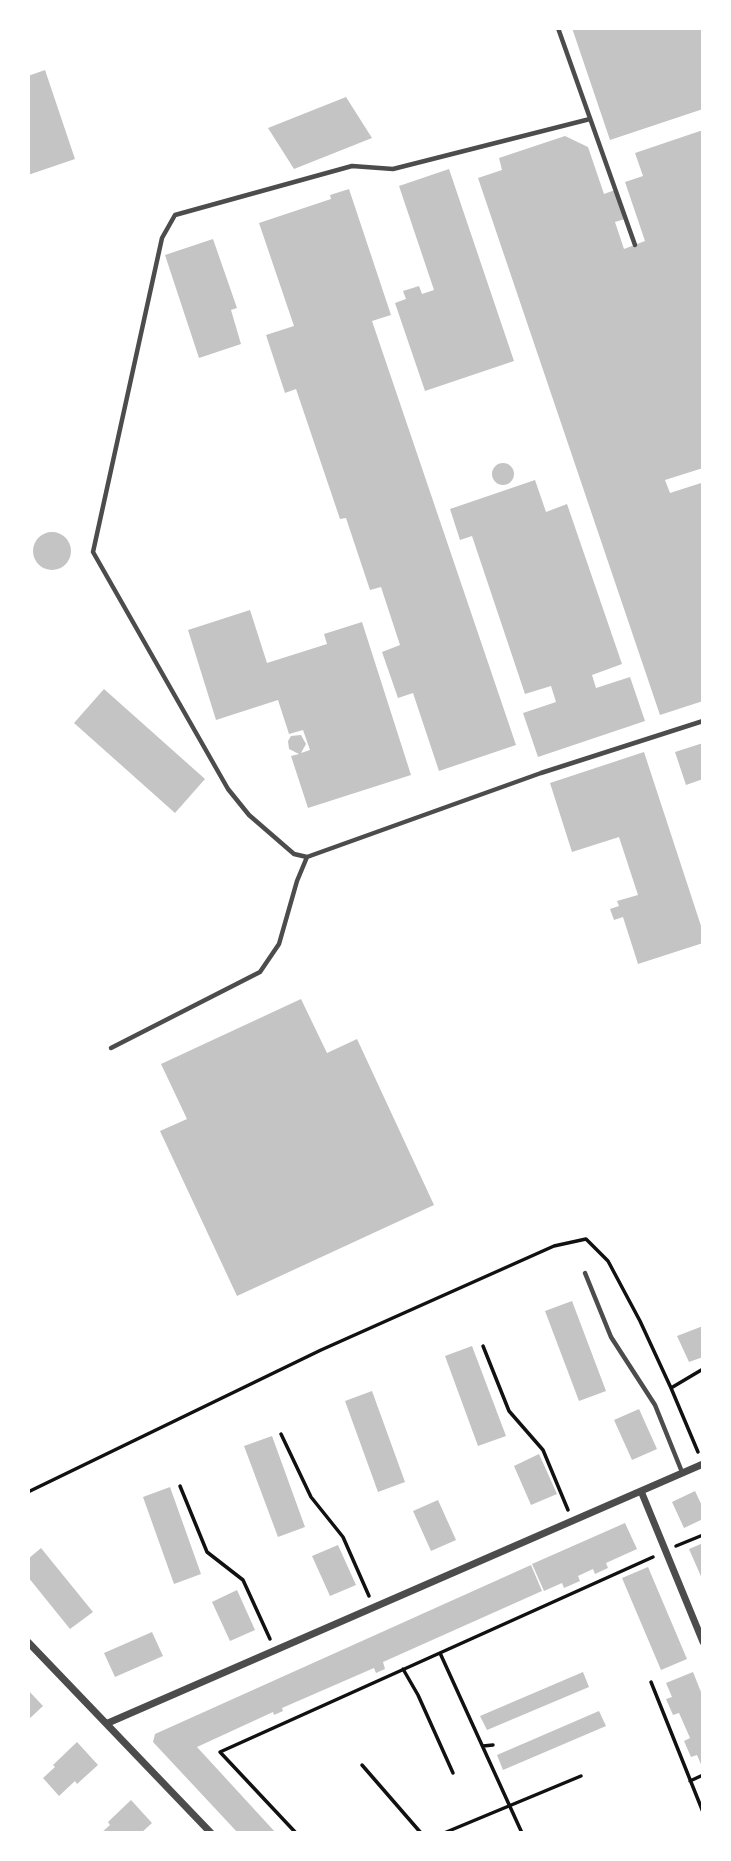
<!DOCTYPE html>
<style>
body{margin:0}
#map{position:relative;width:731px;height:1861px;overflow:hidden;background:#fff;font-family:"Varela Round",sans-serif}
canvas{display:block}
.frame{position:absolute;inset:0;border:30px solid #fff;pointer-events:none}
</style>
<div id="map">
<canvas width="731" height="1861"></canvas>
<div class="frame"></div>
</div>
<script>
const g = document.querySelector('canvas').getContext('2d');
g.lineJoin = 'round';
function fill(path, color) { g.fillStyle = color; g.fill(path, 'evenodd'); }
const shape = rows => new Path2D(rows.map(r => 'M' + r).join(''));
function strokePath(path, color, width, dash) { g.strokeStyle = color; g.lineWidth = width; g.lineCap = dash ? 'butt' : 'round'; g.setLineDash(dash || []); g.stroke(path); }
const building = shape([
 [572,28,703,28,703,109,610,140],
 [45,70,75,159,28,175,28,76],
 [346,97,372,138,294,169,268,128],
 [703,130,703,468,665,480,670,493,701,483,703,490,703,701,660,715,478,178,502,170,499,158,565,136,588,147,604,194,615,190,625,219,615,222,624,249,645,241,625,182,643,176,635,153],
 [449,169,514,361,425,391,395,303,406,299,403,291,419,286,422,294,434,290,399,186],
 [349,189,391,315,372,321,516,745,439,771,413,693,398,698,382,652,400,645,381,587,370,590,346,518,340,519,296,389,285,393,266,335,294,326,259,223,331,199,330,195],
 [213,239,237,308,231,310,241,344,199,358,165,255],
 '492 474a11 11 0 1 1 22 0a11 11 0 1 1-22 0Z',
 [535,480,546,512,567,504,622,664,592,675,596,688,630,677,645,721,538,757,523,713,556,702,551,686,525,694,472,536,460,540,450,509],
 '33 551a19 19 0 1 1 38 0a19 19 0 1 1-38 0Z',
 [250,610,267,663,327,644,324,634,362,622,411,775,308,808,291,756,299,754,289,749,288,741,291,736,301,735,306,744,301,753,310,750,303,730,289,734,278,700,216,720,188,630],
 [104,689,205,779,175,813,74,723],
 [703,743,703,779,686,785,675,752],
 [644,752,703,932,703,943,638,964,623,917,614,920,610,909,619,906,617,901,638,895,619,837,572,852,550,783],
 [301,999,327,1053,357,1039,434,1205,237,1296,160,1131,187,1119,161,1064],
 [572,1301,606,1391,579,1401,545,1311],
 [703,1326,703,1357,689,1362,677,1336],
 [472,1346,506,1436,478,1446,445,1356],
 [372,1391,405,1482,378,1492,345,1401],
 [639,1409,657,1449,632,1460,614,1420],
 [272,1436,305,1527,278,1537,244,1446],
 [539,1454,557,1494,531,1505,514,1466],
 [170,1487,201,1574,174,1584,143,1497],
 [695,1491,703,1508,703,1519,684,1528,672,1502],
 [438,1500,456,1540,431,1551,413,1511],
 [625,1523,637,1549,606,1563,608,1568,595,1574,593,1569,578,1576,580,1581,564,1588,562,1583,544,1591,532,1564],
 [703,1543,703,1581,689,1549],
 [338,1545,356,1585,330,1596,312,1556],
 [41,1548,93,1612,70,1629,28,1577,28,1559],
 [531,1565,542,1591,383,1662,385,1669,376,1673,374,1668,282,1708,283,1711,274,1715,273,1712,197,1747,276,1833,238,1833,153,1742,155,1734],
 [648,1567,687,1659,661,1670,622,1578],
 [237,1590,255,1630,230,1641,212,1602],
 [152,1632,163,1656,115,1677,104,1653],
 [583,1672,589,1687,487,1730,480,1716],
 [693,1672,703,1697,703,1769,697,1755,691,1757,684,1741,690,1738,679,1713,673,1715,666,1699,672,1697,666,1683],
 [28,1690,43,1706,28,1720],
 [599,1711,606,1726,503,1770,497,1755],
 [77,1742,98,1765,77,1784,75,1781,59,1796,43,1778,55,1767,53,1765],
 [131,1800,152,1823,141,1833,101,1833,110,1825,108,1822]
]);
const path = shape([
 [483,1346,509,1411,543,1450,568,1510],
 [671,1388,703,1369],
 [281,1434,311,1497,343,1537,369,1596],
 [180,1486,207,1552,243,1580,270,1639],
 [28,1492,321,1350,554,1246,586,1239,608,1261,640,1321,671,1388,698,1452],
 [676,1546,703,1535],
 [440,1653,522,1833],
 [403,1669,418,1695,453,1773],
 [651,1682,703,1812],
 [483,1746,493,1745],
 [362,1765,421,1833],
 [690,1781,703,1775],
 [296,1833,220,1752,653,1557],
 [444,1833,581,1776]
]);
const service = shape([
 [558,28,635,245],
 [590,119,393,169,352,166,175,215,162,238,93,552,228,789,249,815,294,854,307,857,541,773,703,721],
 [111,1048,260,972,279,944,297,881,307,857],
 [585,1273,611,1337,655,1405,682,1472]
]);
const minor = shape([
 [641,1491,703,1642],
 [28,1642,211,1833],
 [108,1723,703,1464]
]);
fill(building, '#c4c4c4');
strokePath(path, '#111', 3.5);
strokePath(service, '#4c4c4c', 4.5);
strokePath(minor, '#4c4c4c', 7);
</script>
